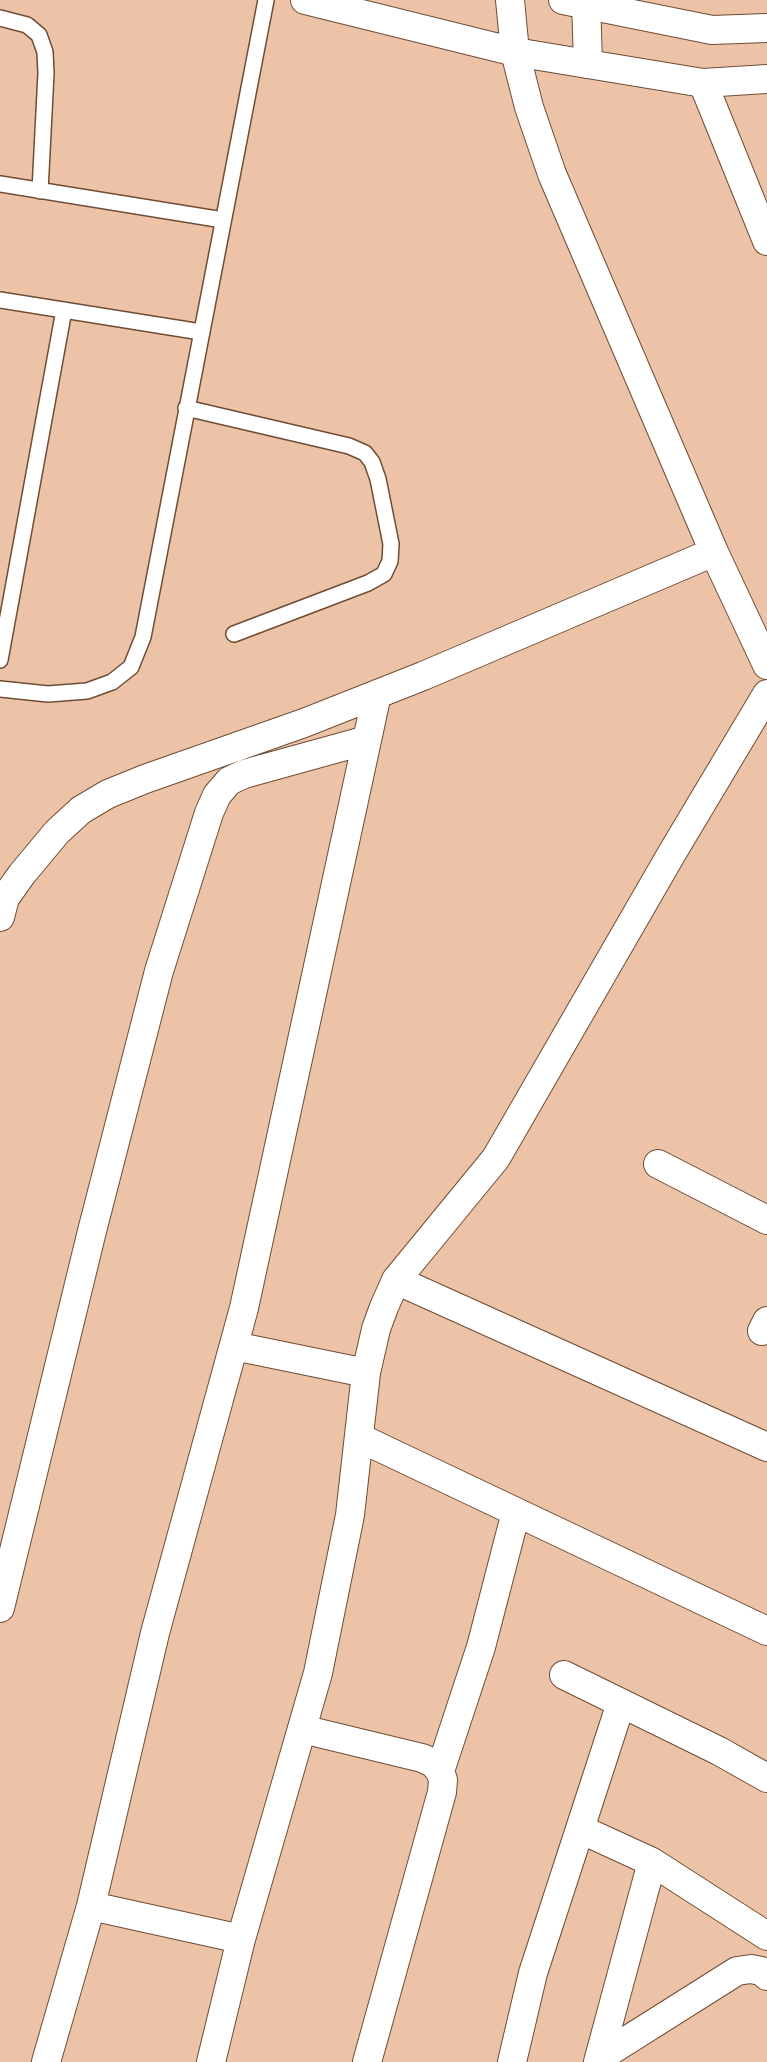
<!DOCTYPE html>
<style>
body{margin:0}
canvas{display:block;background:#ecc3a7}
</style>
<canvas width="767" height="2062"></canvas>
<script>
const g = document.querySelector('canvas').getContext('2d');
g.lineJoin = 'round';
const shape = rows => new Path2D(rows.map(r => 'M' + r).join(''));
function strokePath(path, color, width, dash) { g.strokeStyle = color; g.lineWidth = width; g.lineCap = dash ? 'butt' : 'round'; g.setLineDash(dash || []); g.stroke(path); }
const service = shape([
 [0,18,27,25,39,35,45,52,46,73,40,191],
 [0,184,223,220],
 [0,300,201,332],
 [186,408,349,446,365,453,372,462,378,479,391,544,390,561,384,574,368,583,234,634],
 [0,660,64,310],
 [0,689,48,694,87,691,112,682,131,667,143,637,266,0]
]);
const minor = shape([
 [515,52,529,107,552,174,714,552,767,665],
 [703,83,767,241],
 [0,917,5,898,22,874,57,832,81,810,108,794,145,779,304,723,423,676,714,552],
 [658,1164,767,1220],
 [396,1280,767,1447],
 [762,1331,767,1321],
 [234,1346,366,1373],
 [360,1438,767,1631],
 [0,1608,92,1231,159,971,209,813,217,795,229,781,244,774,367,740],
 [564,1675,719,1751,767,1778],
 [302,1729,422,1758,433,1763,440,1771,443,1780,442,1792,367,2062],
 [440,1771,481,1647,516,1512],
 [580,1829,652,1862,767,1936],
 [91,1906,241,1939],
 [599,2058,737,1971,751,1969,761,1971,767,1976],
 [46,2062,91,1906,155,1633,244,1308,377,694],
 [211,2062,241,1939,318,1673,350,1515,366,1373,376,1329,384,1307,396,1280,496,1158,672,853,767,694],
 [512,2062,533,1973,621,1703],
 [598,2062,652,1862]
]);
const tertiary = shape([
 [510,0,515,52],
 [586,0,588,64]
]);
const primary = shape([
 [305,0,515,52,703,83,767,79],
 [563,0,712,30,767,28]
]);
strokePath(service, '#6f4c33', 18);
strokePath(minor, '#6f4c33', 30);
strokePath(tertiary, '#6f4c33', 30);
strokePath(primary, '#6f4c33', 30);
strokePath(service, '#fff', 15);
strokePath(minor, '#fff', 28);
strokePath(tertiary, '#fff', 28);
strokePath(primary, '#fff', 28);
</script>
